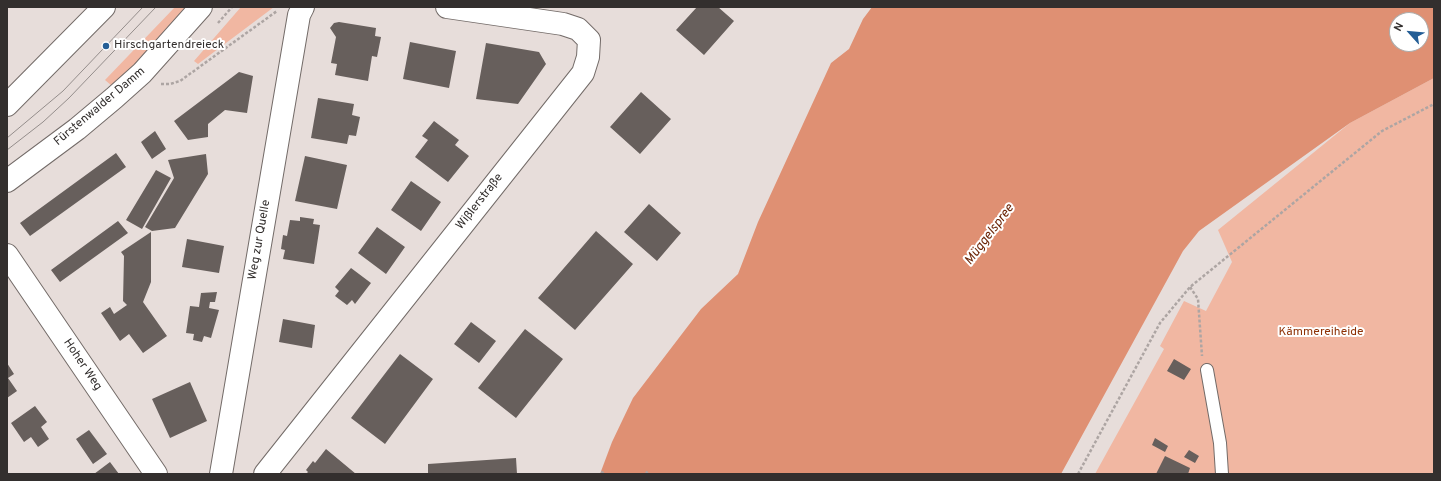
<!DOCTYPE html>
<meta charset="utf-8">
<style>
body{margin:0}
#map{position:relative;width:1441px;height:481px;overflow:hidden;background:#e7ddda;font-family:Overpass,sans-serif}
canvas{display:block}
.frame{position:absolute;inset:0;border:8px solid #332f2e;pointer-events:none}
.north{position:absolute;left:1389px;top:12px;width:40px;height:40px;box-sizing:border-box;background:#fff;border:1px solid #adacab;border-radius:50%;rotate:297deg;font-size:11px;font-weight:700;line-height:16px;text-align:center;color:#332f2e}
.north::after{content:'';display:block;margin:auto;width:14px;height:18px;background:#245e96;clip-path:polygon(50% 0,100% 100%,50% 72%,0 100%)}
</style>
<div id="map">
<canvas width="1441" height="481"></canvas>
<div class="frame"></div>
<div class="north">N</div>
</div>
<script>
const g = document.querySelector('canvas').getContext('2d');
g.lineJoin = 'round';
function fill(path, color) { g.fillStyle = color; g.fill(path, 'evenodd'); }
const shape = rows => new Path2D(rows.map(r => 'M' + r).join(''));
function strokePath(path, color, width, dash) { g.strokeStyle = color; g.lineWidth = width; g.lineCap = dash ? 'butt' : 'round'; g.setLineDash(dash || []); g.stroke(path); }
function drawText(font, color, halo, rows, align = 'center') {
  g.font = font + ' Overpass,sans-serif'; g.lineWidth = 4; g.setLineDash([]); g.textBaseline = 'middle'; g.strokeStyle = halo; g.fillStyle = color; for (const [text, x, y, turn = 0] of rows) {
    g.save(); g.translate(x, y); g.rotate((+turn || 0) * Math.PI / 180); g.textAlign = isNaN(turn) ? turn : align; if (halo) g.strokeText(text, 0, 0); g.fillText(text, 0, 0); g.restore();
  }
}
const green = shape([
 [175,7,186,7,166,34,112,86,105,80],
 [241,7,274,7,198,64,194,61],
 [1434,78,1434,474,1095,474,1164,349,1160,346,1184,301,1206,311,1232,262,1218,230,1350,123]
]);
const water = shape([
 [872,7,1434,7,1434,78,1350,123,1199,231,1183,251,1061,474,600,474,612,442,633,398,701,309,738,274,758,222,831,63,849,49,863,19],
 [1397,20,1421,20,1421,44,1397,44]
]);
const building = shape([
 [697,7,718,7,734,21,704,55,676,30],
 [339,22,376,28,375,36,381,37,377,57,372,56,368,81,335,75,337,64,331,63,336,37,330,28,334,23],
 [410,42,456,51,449,88,403,79],
 [486,43,539,52,546,64,518,104,476,99],
 [239,72,253,76,247,113,225,110,208,124,208,137,188,140,174,121],
 [641,92,671,119,640,154,610,127],
 [318,98,354,104,352,115,360,117,356,136,349,135,347,144,311,138],
 [434,121,459,140,455,145,469,156,448,182,415,157,428,140,422,136],
 [155,131,166,149,152,159,141,142],
 [116,153,126,167,30,236,20,223],
 [206,154,208,174,175,228,152,231,145,227,174,178,168,160],
 [305,156,347,165,337,209,295,201],
 [156,170,171,178,142,229,126,220],
 [411,181,441,202,421,231,391,210],
 [649,204,681,233,657,261,624,232],
 [300,217,314,219,313,224,320,225,314,264,283,259,285,250,281,249,283,235,287,236,290,220,300,221],
 [118,221,128,233,60,282,51,270],
 [377,227,405,247,386,274,358,253],
 [596,231,633,264,575,330,538,298],
 [151,232,151,282,143,302,167,336,143,353,129,334,120,341,101,313,110,307,114,314,127,305,123,301,124,256,121,252],
 [187,239,224,246,219,273,182,267],
 [351,268,371,283,355,304,352,300,347,305,335,296,339,291,335,287],
 [217,292,215,302,210,302,209,308,219,310,211,338,204,336,202,342,193,340,194,334,186,333,190,306,199,307,201,293],
 [283,319,315,325,312,348,279,342],
 [471,322,496,341,479,363,454,344],
 [525,329,563,359,516,418,478,388],
 [400,354,433,379,385,444,351,418],
 [1174,359,1191,369,1184,380,1167,371],
 [7,363,14,374,8,378,17,391,7,398],
 [190,382,207,421,170,438,152,399],
 [35,406,47,422,41,427,49,439,38,447,31,437,24,442,11,423],
 [89,430,107,454,93,464,76,439],
 [1155,438,1168,446,1165,452,1152,445],
 [326,449,356,474,306,474,308,472,306,470,313,461,315,463],
 [1189,450,1199,456,1195,463,1184,457],
 [1165,456,1190,468,1188,474,1156,474],
 [516,458,517,474,428,474,428,464],
 [110,462,119,474,94,474]
]);
const path = shape([
 [218,23,232,7],
 [161,84,170,84,180,81,277,11],
 [1190,287,1198,299,1202,356],
 [601,472,606,474],
 [646,474,648,470],
 [1078,474,1160,323,1190,287,1382,131,1434,104]
]);
const lane = shape([
 [1207,370,1220,443,1222,474]
]);
const street = shape([
 [7,255,156,474],
 [221,474,299,15,303,7],
 [265,474,583,73,588,57,589,40,578,29,563,24,447,7]
]);
const secondary = shape([
 [7,105,104,7],
 [7,181,77,129,114,98,142,73,201,7]
]);
const tram = shape([
 [7,138,63,91,143,7],
 [7,150,43,122,69,98,156,7]
]);
const markers = [
 [106,46,4,"#245e96"]
];
const poiNames = [
 ["Hirschgartendreieck",114,46]
];
const streetNames = [
 ["Fürstenwalder Damm",100,107,-40],
 ["Wißlerstraße",480,202,-52],
 ["Weg zur Quelle",260,240,-80],
 ["Hoher Weg",82,365,56]
];
const parkNames = [
 ["Kämmereiheide",1321,333]
];
const waterNames = [
 ["Müggelspree",990,235,-53]
];
fill(green, '#f1b7a2');
fill(water, '#df9073');
fill(building, '#675f5c');
strokePath(lane, '#736b68', 14);
strokePath(street, '#736b68', 24);
strokePath(secondary, '#736b68', 24);
strokePath(path, '#ada5a3', 2.5, [3, 2]);
strokePath(lane, '#fff', 12);
strokePath(street, '#fff', 22);
strokePath(secondary, '#fff', 22);
strokePath(tram, '#948d8b', 1);
for (const [x, y, r, color] of markers) { const dot = new Path2D(); dot.arc(x, y, r, 0, 2 * Math.PI); g.fillStyle = color; g.fill(dot); strokePath(dot, '#fff', 1.5); }
drawText('12px', '#332f2e', '#fff', poiNames, 'left');
drawText('12px', '#332f2e', '#fff', streetNames);
drawText('12px', '#8e3206', '#fff', parkNames);
drawText('italic 13px', '#6b2406', '#fff', waterNames);
</script>
